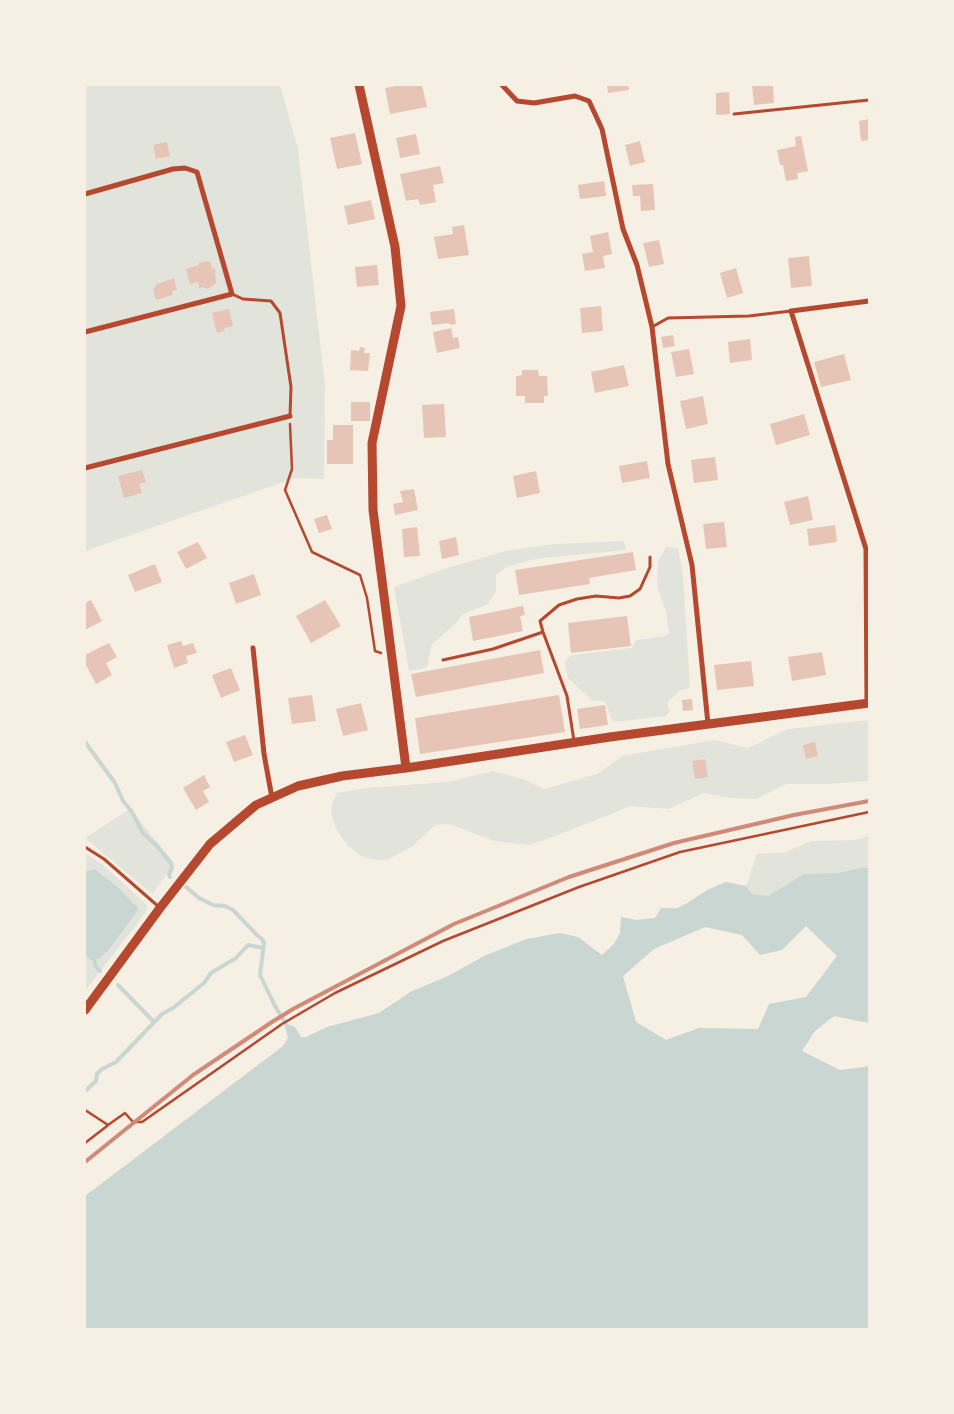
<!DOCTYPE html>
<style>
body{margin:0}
#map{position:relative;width:954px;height:1414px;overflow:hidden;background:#f6efe4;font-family:"Exo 2",sans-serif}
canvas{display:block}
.frame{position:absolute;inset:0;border:86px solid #f6efe4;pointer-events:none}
</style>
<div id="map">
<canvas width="954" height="1414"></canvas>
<div class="frame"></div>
</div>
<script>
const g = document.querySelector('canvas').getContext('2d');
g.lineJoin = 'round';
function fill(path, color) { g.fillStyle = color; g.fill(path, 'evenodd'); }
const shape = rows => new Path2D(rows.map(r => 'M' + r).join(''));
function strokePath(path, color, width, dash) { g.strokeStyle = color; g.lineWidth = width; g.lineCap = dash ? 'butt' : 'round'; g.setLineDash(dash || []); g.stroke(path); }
const green = shape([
 [85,85,280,85,298,149,325,386,324,479,295,478,85,551],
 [624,541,626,550,534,559,507,567,496,575,496,591,488,604,463,614,454,625,432,644,427,667,418,670,409,671,394,587,447,568,506,551,555,544],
 [666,547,678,548,683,574,690,688,678,691,675,696,669,700,667,705,670,711,666,716,613,722,605,702,592,700,568,678,565,662,571,655,632,648,636,640,660,637,669,634,666,611,657,587,658,562],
 [869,720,869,781,827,784,786,784,756,799,731,798,704,793,668,809,631,806,558,835,529,845,494,841,449,824,435,825,413,846,387,860,375,860,361,856,347,845,338,832,331,815,332,803,337,793,367,788,447,782,493,771,523,779,544,789,597,774,622,756,714,740,748,748,788,729],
 [130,809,175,864,152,894,85,838],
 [869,836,869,868,827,874,785,886,768,896,752,894,746,886,757,854,785,852,812,841,856,840],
 [85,853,102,864,147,905,146,912,85,991,85,954,90,960,99,959,108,951,139,909,120,889,95,869,85,872]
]);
const water = shape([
 [861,868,869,868,869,1023,834,1016,815,1031,802,1051,840,1070,864,1067,869,1065,869,1329,85,1329,85,1196,283,1046,288,1038,285,1027,290,1025,295,1027,301,1037,306,1037,327,1027,379,1013,412,991,448,976,486,955,527,939,560,933,578,937,602,955,614,944,620,933,621,917,637,920,655,918,661,908,677,908,689,902,707,890,726,882,746,886,752,894,768,896,804,874,837,873],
 [806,926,837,956,806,997,769,1004,758,1029,699,1028,666,1040,636,1022,623,976,654,949,705,927,742,935,760,955,782,950],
 [95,869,120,889,139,909,108,951,99,959,90,960,85,954,85,872]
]);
const stream = shape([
 [85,742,115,783,123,801,132,812,143,833,157,846,170,862,172,867,169,875,170,877],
 [186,887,199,898,213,905,225,906,233,910,257,935,262,939,264,943,260,975,275,1006,289,1029],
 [93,956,96,967,100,971],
 [118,985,154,1022],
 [85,1091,96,1081,97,1074,102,1069,116,1062,162,1014,173,1008,204,983,211,973,236,958,248,945,263,948]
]);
const building = shape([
 [402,85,422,85,427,107,390,114,385,88],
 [607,85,628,85,629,90,608,93],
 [752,85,773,85,774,103,754,105],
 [729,92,730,114,716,115,716,93],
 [869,119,869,140,861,141,859,121],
 [355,133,362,164,337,169,330,138],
 [416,134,420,154,400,158,396,138],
 [801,136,808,171,797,173,798,179,786,181,783,165,780,165,777,150,796,146,795,137],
 [640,141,645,162,630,166,625,145],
 [167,142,170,156,156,159,153,145],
 [440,166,444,183,433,185,436,202,420,205,418,199,406,201,400,174],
 [604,181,606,196,580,199,578,185],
 [653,184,655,210,641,211,640,196,633,196,632,185],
 [371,200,375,219,348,225,344,206],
 [464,225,469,255,438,259,434,237,453,234,452,227],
 [608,232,612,254,603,256,605,268,585,271,582,254,593,252,590,236],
 [659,240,664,264,649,267,643,243],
 [809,256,812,286,791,288,788,258],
 [208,261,211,263,212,269,215,268,216,283,207,289,203,287,199,288,198,282,190,284,186,269,199,265,198,263],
 [377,265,379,285,357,287,355,267],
 [736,268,743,293,727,298,720,273],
 [174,278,177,290,172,291,173,295,156,300,153,288,156,287,155,285],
 [601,306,603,331,582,333,580,308],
 [229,309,233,326,224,328,225,331,217,333,212,313],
 [454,309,456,324,449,325,449,323,432,325,430,312],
 [451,328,453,338,458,337,460,348,437,353,433,332],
 [673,335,675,346,663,348,661,337],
 [750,339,752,360,730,363,728,342],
 [360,347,365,348,364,353,370,353,368,371,350,370,351,350,359,351],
 [689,349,694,374,676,377,671,352],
 [844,354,851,380,821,387,814,362],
 [624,365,629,386,595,393,591,372],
 [522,370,538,370,539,376,547,376,548,396,544,396,544,403,525,403,525,396,516,396,516,376,522,375],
 [703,396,708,424,686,429,680,401],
 [351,402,370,402,370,421,351,421],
 [444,404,446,437,424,438,422,405],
 [804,414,810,435,776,445,770,424],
 [333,425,353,425,353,464,327,464,327,440,333,440],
 [715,457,718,480,694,483,691,460],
 [647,461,650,478,622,483,619,466],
 [142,470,146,482,139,484,142,493,124,498,118,476],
 [536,471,540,493,517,498,513,476],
 [414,489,418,510,395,515,393,504,403,502,400,491],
 [808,496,813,520,790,525,784,502],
 [327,515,332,529,319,533,314,519],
 [724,522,727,547,706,549,703,524],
 [835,525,837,542,809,546,807,529],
 [417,527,420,556,404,557,402,529],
 [456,537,459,555,442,559,439,541],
 [198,542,207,558,186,569,177,552],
 [633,552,636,570,589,578,590,584,519,595,515,570],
 [155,564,162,582,135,592,128,575],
 [254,574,261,595,236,604,229,583],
 [91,600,102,621,85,630,85,603],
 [325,600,341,626,311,643,296,616],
 [523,606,525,615,520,616,523,631,473,641,469,617],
 [627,616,631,646,571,653,568,623],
 [181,641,183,646,193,643,197,653,186,656,188,663,174,668,167,645],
 [109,643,117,657,106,663,112,675,96,684,85,663,85,655],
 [540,650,544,673,416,697,411,674],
 [822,652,826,675,792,681,788,657],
 [751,661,754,686,717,690,714,665],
 [231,668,240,690,221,698,212,675],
 [312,695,316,721,292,724,288,698],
 [559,695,565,732,420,754,415,718],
 [692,699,693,710,683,711,682,700],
 [361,703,368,730,343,736,336,709],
 [605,705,608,725,580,729,577,709],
 [245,735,253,755,234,762,226,742],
 [815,742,818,756,806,759,803,745],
 [705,759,708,777,695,779,692,761],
 [204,775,210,787,203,791,209,802,196,810,183,788]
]);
const path = shape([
 [290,424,292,469,285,490,312,552,360,575,367,598,375,651,381,653],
 [85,1110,108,1125,125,1113,133,1122,142,1122,282,1024,335,993,443,941,579,887,680,852,869,812],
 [85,1143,107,1126]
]);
const service = shape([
 [734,114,869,100],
 [232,294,243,299,271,301,280,313,291,387,290,416],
 [652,327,668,318,749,316,791,311],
 [443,660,493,649,543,632],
 [574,741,567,696,543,632,540,621,559,605,577,599,596,596,619,598,630,596,640,589,650,567,650,557],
 [85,847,104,859,159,907]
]);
const minor = shape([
 [502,85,517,101,534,103,575,96,589,101,602,129,623,229,637,265,652,327,668,464,692,565,708,724],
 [85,194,173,169,185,168,197,172,232,294,85,332],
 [85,468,290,416],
 [253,648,264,754,272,798],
 [867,703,866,549,791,311,869,301]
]);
const tertiary = shape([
 [359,85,395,247,401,306,372,443,373,510,406,768],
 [85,1010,160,908,210,844,256,805,298,786,342,776,406,768,610,737,869,703]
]);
const rail = shape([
 [85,1162,193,1075,272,1022,293,1009,454,924,569,877,674,843,794,815,869,801]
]);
fill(green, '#e2e4dc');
fill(water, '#c9d6d2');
strokePath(stream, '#c9d6d2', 4);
fill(building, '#e6c5b7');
strokePath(path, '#b5482f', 2.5);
strokePath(service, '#b5482f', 3);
strokePath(minor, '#b5482f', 5);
strokePath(tertiary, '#b5482f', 9);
strokePath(rail, '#cf8b77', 4);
</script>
